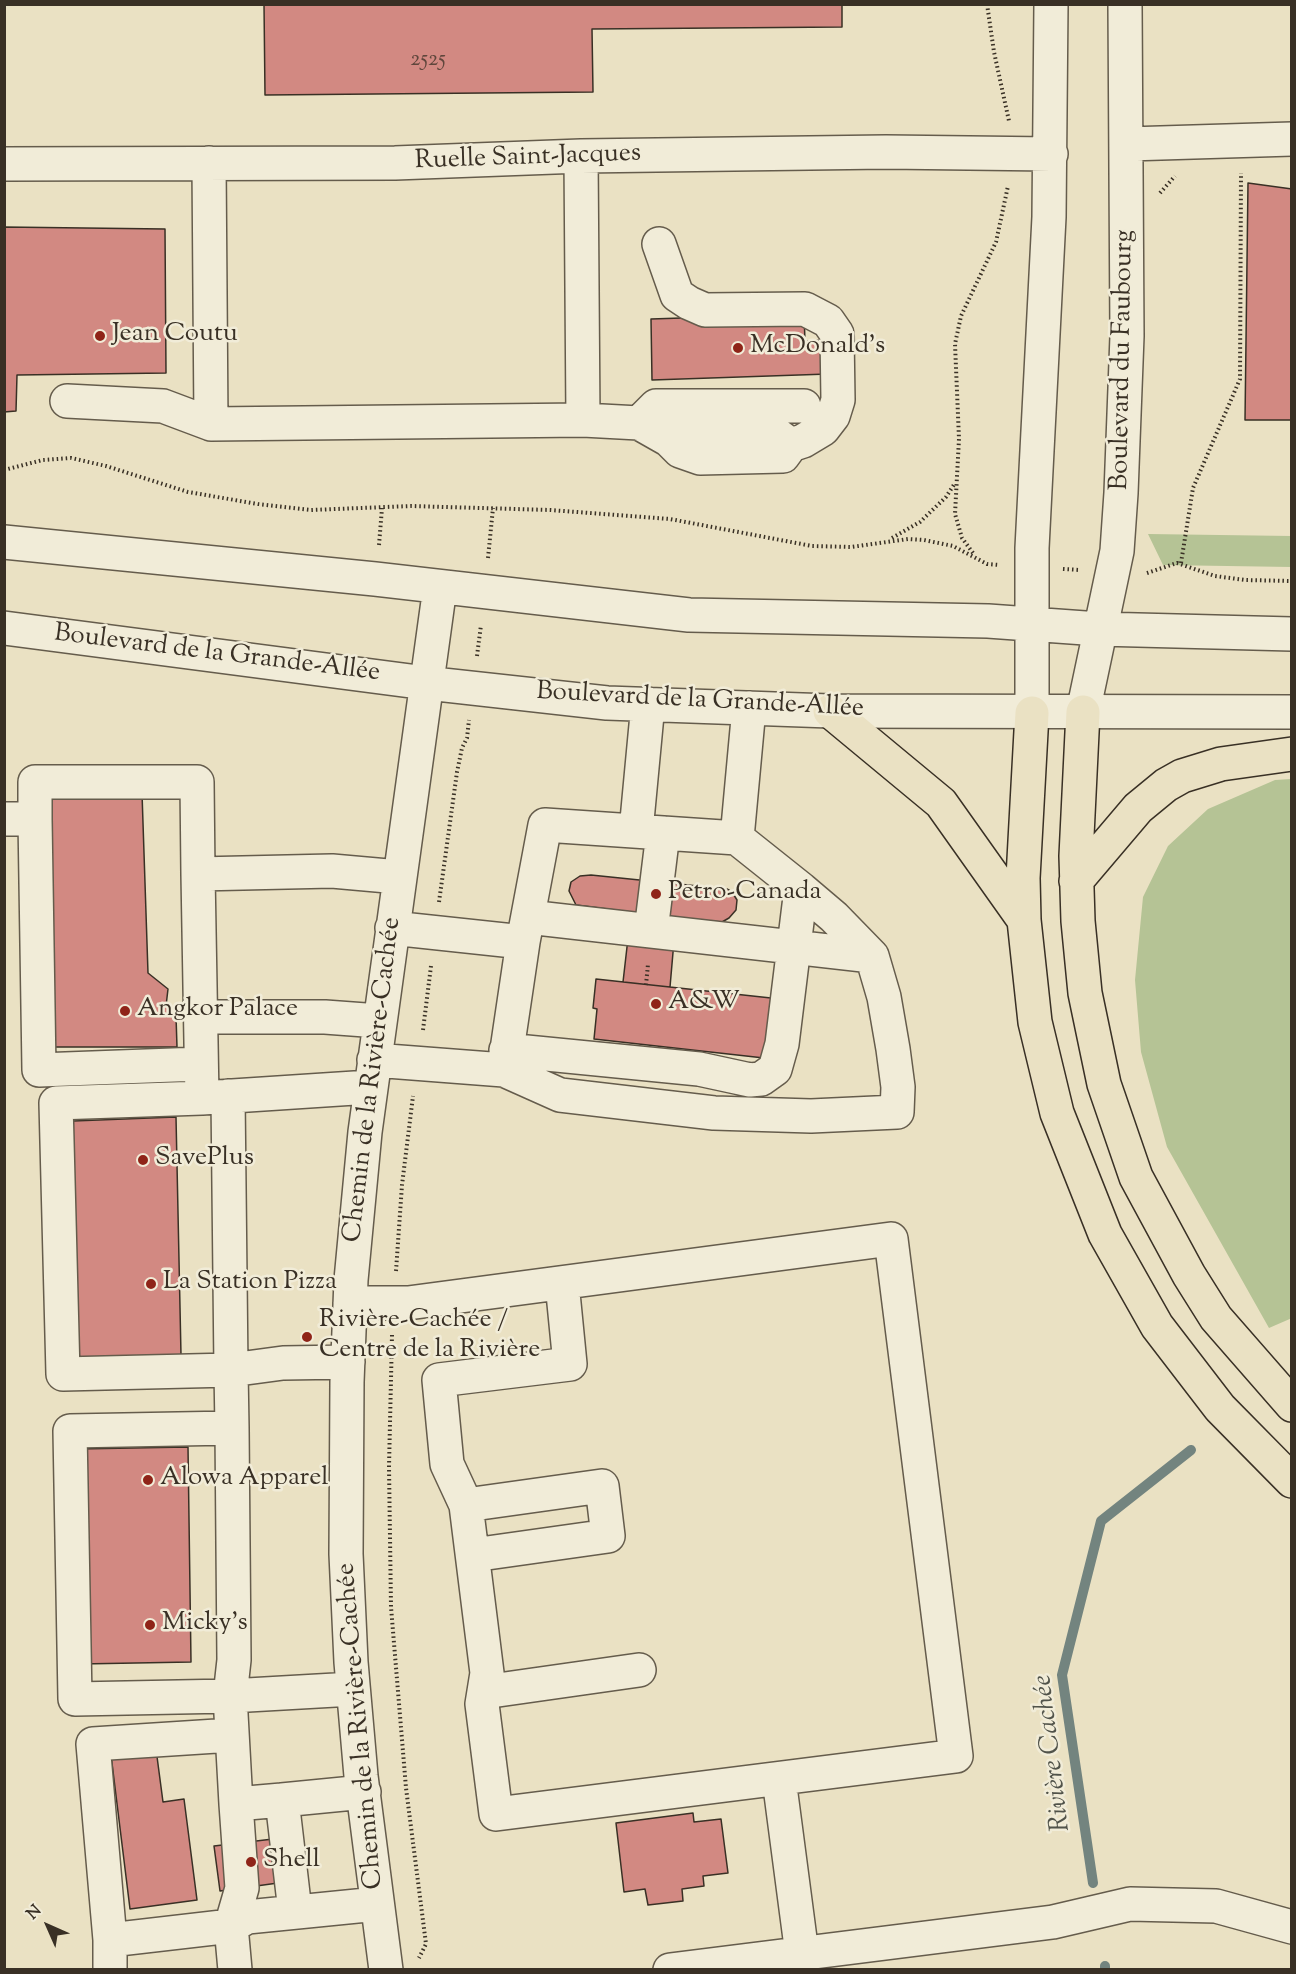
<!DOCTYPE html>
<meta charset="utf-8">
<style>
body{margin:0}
#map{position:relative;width:1296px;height:1974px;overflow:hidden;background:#eae1c3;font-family:"Sorts Mill Goudy",serif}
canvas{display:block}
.frame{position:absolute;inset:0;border:6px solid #393025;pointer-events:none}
.north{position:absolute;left:18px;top:1896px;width:60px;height:60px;-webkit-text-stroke:4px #f1ecd8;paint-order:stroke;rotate:315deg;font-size:16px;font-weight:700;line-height:24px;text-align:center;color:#393025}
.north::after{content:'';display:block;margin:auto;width:21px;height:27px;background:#393025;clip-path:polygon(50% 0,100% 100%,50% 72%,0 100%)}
</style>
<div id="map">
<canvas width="1296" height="1974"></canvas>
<div class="frame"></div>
<div class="north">N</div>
</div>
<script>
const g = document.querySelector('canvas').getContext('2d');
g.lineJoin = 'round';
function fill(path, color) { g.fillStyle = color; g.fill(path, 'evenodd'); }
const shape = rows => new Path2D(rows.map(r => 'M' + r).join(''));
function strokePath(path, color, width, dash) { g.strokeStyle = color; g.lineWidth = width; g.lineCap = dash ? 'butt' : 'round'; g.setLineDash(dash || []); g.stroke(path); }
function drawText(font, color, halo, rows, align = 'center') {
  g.font = font + ' "Sorts Mill Goudy",serif'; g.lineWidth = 5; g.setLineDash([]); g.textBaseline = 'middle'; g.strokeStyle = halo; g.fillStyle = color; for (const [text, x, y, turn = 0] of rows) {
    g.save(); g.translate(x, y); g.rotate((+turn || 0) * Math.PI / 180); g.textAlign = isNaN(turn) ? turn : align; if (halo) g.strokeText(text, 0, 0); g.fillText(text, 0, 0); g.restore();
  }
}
const green = shape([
 [1148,534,1291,536,1291,567,1163,565],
 [1291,779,1292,1318,1269,1328,1167,1147,1141,1052,1135,980,1143,897,1168,846,1208,809,1275,780]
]);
const stream = shape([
 [1093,1883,1062,1675,1101,1521,1191,1450],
 [1105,1966,1105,1970]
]);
const building = shape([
 [264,4,842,4,842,27,592,29,593,92,265,95,264,4],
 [1248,183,1292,189,1292,420,1245,420,1248,183],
 [4,227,165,229,166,373,17,375,16,411,4,412,4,227],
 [804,314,805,341,827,340,828,374,652,380,651,319,804,314],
 [41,793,142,793,148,973,168,989,166,1006,176,1016,177,1047,45,1047,41,793],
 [591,875,727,889,732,892,737,900,736,910,729,918,722,922,676,918,670,987,623,982,631,912,576,905,569,891,571,882,580,876,591,875],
 [596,979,771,998,770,1005,774,1005,772,1024,768,1023,764,1058,594,1039,597,1009,593,1008,596,979],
 [176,1117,181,1355,78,1358,73,1121,176,1117],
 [188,1447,191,1662,80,1664,77,1449,188,1447],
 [156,1749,163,1802,184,1799,197,1900,130,1909,111,1755,156,1749],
 [693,1813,694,1822,721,1819,728,1873,703,1876,704,1886,682,1889,683,1901,648,1905,645,1889,624,1892,616,1823,693,1813],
 [273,1839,278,1883,220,1891,214,1846,273,1839]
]);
const path = shape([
 [987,4,994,52,1009,121],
 [1160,193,1175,176],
 [4,470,43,460,71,458,106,466,188,492,258,504,311,510,411,506,550,510,670,519,812,546,851,547,908,539,924,540,953,546,987,564,999,565],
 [892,538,920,522,946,497,955,483],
 [379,545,382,508],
 [973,553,962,538,955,514,959,439,955,344,961,316,996,242,1008,186],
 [488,558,493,508],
 [1181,563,1193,488,1240,379,1241,173],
 [1063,569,1080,570],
 [1147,573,1177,563,1215,576,1245,580,1292,581],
 [477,656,481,625],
 [439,902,457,772,462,748,467,738,469,720],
 [646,985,648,964],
 [423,1030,431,966],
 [396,1271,402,1185,413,1096],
 [392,1335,389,1467,391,1607,406,1788,426,1944,419,1958]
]);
const minor = shape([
 [1128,144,1292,139],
 [581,156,583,420],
 [209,163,211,424],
 [4,164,395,163,581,156,886,152,1051,154],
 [67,401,163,406,211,424,583,420,639,423,669,440,680,451,700,458,783,456,791,445,803,441,823,429,833,416,838,400,837,334,828,321,805,309,705,310,689,303,677,295,659,244],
 [639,423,656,406,804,406],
 [669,440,697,433,759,432,776,434,791,445],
 [4,542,375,579,689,615,988,621,1099,629,1292,634],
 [4,628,426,683,607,703,830,711,1292,712],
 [1083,712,1117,551,1121,493,1127,336,1125,4],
 [1032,713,1032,548,1049,217,1051,4],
 [4,819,35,819,35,782,197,782,198,874],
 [35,819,39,1070,200,1064],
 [636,831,648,704],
 [801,889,834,917,872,956],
 [651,931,663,833],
 [523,942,545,825,737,838,749,708],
 [200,1017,325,1017,379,1021],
 [506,1050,699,1069,750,1080,761,1079,775,1069,782,1044,801,889,737,838],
 [374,1060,504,1070,523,942,392,928],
 [504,1070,560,1095,714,1113,811,1116,897,1112,898,1087,893,1049,884,997,872,956,528,917],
 [370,1087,202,1098,198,874,332,871,399,877],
 [228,1096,231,1370,232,1428,234,1660,230,1696,75,1699,70,1431,232,1428],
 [202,1098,56,1103,63,1374,231,1370,283,1363,348,1362],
 [350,1303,408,1303,891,1239,956,1756,496,1814,482,1704,487,1673,466,1505,447,1464,439,1380,570,1364,562,1283],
 [466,1505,602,1486,608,1536,473,1555],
 [484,1692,639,1670],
 [232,1735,93,1744,110,1940,231,1926,242,1888,236,1804],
 [779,1779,802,1954],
 [282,1800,236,1804,230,1696,353,1689],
 [295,1911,282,1800,364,1792],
 [110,1970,110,1940],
 [235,1970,231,1926,247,1917,377,1904],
 [386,1970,361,1776,351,1662,346,1554,347,1382,351,1280,365,1132,440,587],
 [670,1970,1053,1922,1130,1904,1216,1906,1292,1927]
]);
const highway = shape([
 [830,711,941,803,1024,920],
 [1083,712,1076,856,1078,921,1085,993,1104,1084,1136,1177,1189,1275,1216,1318,1292,1405],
 [1032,713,1023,878,1024,920,1035,1022,1057,1113,1105,1234,1157,1326,1220,1408,1292,1481],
 [1076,881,1138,808,1166,785,1182,776,1221,764,1292,754]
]);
const markers = [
 [100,336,6,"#8f2418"],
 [738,348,6,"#8f2418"],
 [656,894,6,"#8f2418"],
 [656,1004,6,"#8f2418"],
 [125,1011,6,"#8f2418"],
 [143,1160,6,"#8f2418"],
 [151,1284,6,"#8f2418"],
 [307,1337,6,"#8f2418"],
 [148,1480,6,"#8f2418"],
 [150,1625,6,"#8f2418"],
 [251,1862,6,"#8f2418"]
];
const numberNames = [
 ["2525",428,61]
];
const streetNames = [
 ["Ruelle Saint-Jacques",528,159,-2],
 ["Boulevard du Faubourg",1124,360,-89],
 ["Boulevard de la Grande-Allée",217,655,7],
 ["Boulevard de la Grande-Allée",700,702,3],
 ["Chemin de la Rivière-Cachée",374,1080,-83],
 ["Chemin de la Rivière-Cachée",362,1726,-95]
];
const poiNames = [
 ["Jean Coutu",112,336],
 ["McDonald's",750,348],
 ["Petro-Canada",668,894],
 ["A&W",668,1004],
 ["Angkor Palace",137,1011],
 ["SavePlus",155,1160],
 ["La Station Pizza",163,1284],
 ["Rivière-Cachée /",319,1322],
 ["Centre de la Rivière",319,1352],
 ["Alowa Apparel",160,1480],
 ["Micky's",162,1625],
 ["Shell",263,1862]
];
const waterNames = [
 ["Rivière Cachée",1054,1753,-97]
];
fill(green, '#b5c395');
strokePath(stream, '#73847f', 10);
fill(building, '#d28982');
strokePath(building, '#393025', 1.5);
strokePath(minor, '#655c4c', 36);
strokePath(highway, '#393025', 36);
strokePath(path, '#393025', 4, [1.5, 3]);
strokePath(minor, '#f1ecd8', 33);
strokePath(highway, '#eae1c3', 33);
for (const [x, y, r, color] of markers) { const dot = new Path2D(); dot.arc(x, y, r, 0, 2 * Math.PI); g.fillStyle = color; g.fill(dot); strokePath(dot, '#f1ecd8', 2); }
drawText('22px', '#5f463c', null, numberNames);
drawText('26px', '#393025', '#f1ecd8', streetNames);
drawText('26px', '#393025', '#f1ecd8', poiNames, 'left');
drawText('italic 27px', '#51534a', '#f1ecd8', waterNames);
</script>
